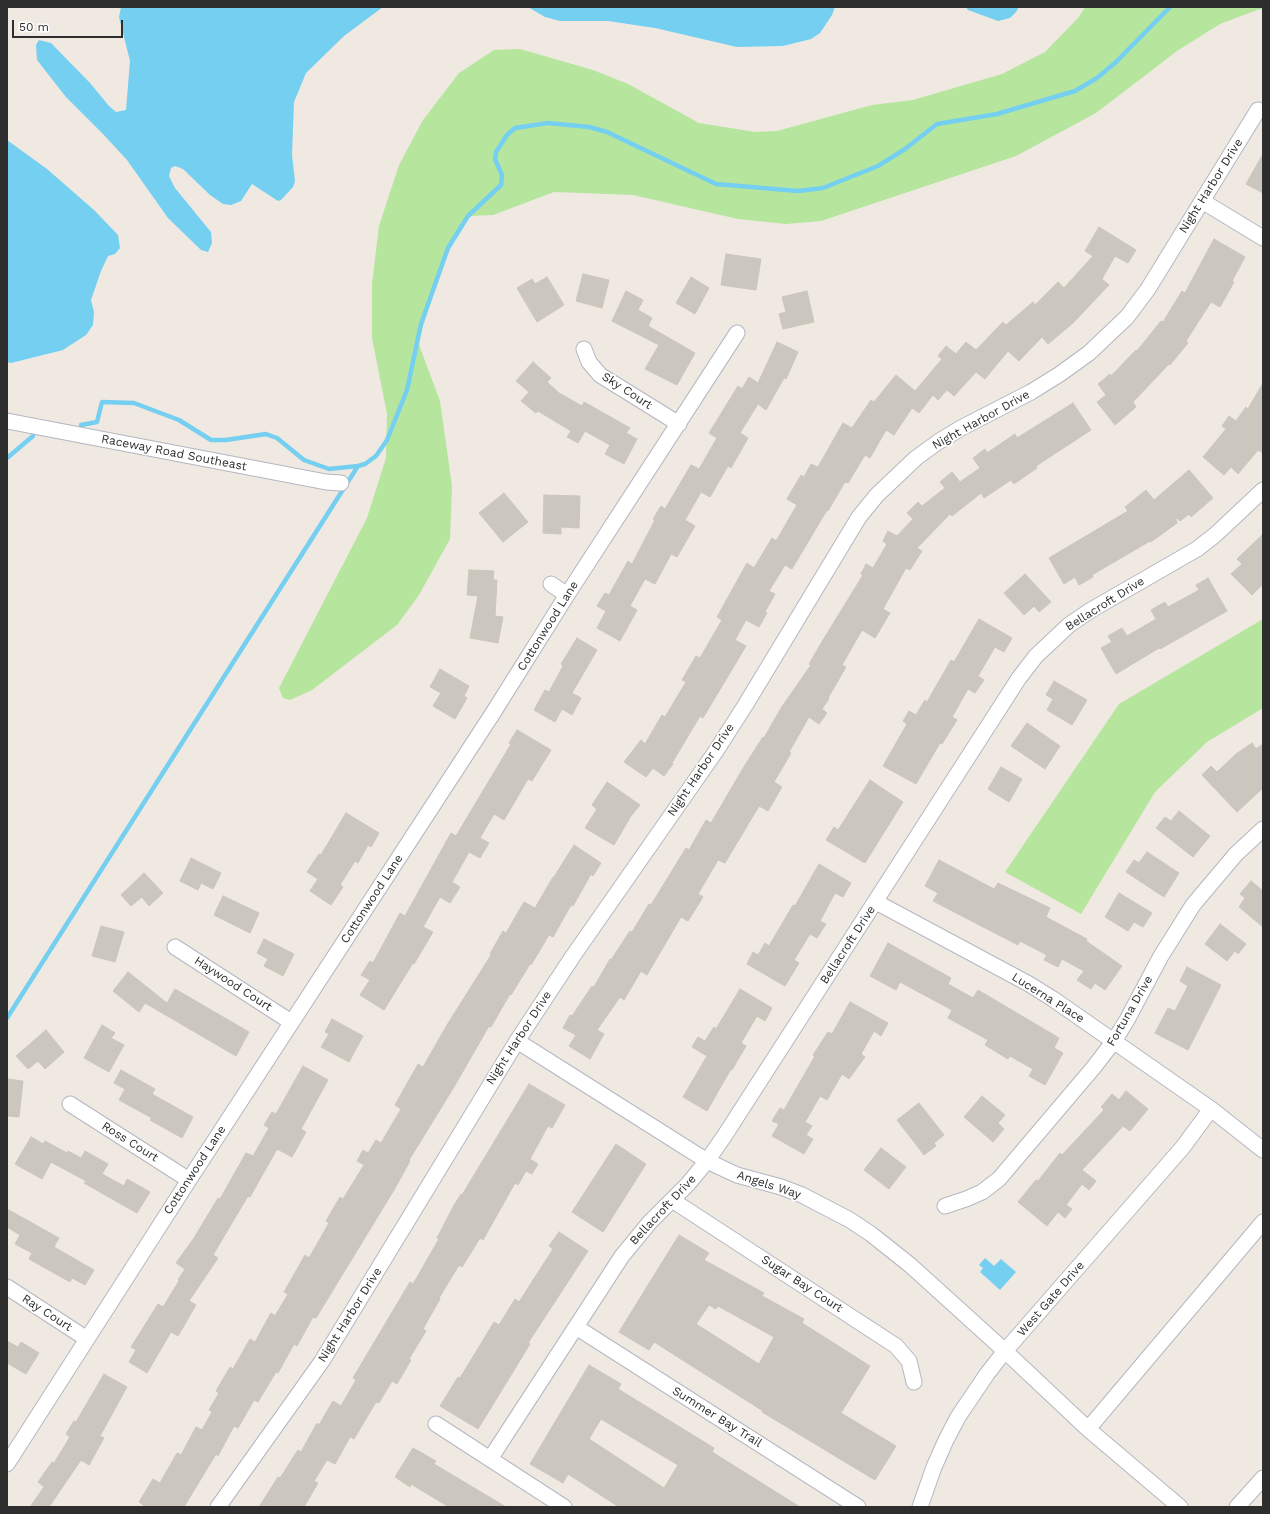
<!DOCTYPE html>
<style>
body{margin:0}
#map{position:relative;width:1270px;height:1514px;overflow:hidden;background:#efe9e1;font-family:"Work Sans",sans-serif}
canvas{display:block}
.frame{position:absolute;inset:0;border:8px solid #2e2e2e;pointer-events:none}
.scale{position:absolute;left:12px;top:20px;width:111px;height:18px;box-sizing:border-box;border:2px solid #2e2e2e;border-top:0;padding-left:5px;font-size:12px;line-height:14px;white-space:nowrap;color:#2e2e2e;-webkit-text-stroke:3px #fff;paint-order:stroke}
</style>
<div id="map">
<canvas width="1270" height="1514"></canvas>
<div class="frame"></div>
<div class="scale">50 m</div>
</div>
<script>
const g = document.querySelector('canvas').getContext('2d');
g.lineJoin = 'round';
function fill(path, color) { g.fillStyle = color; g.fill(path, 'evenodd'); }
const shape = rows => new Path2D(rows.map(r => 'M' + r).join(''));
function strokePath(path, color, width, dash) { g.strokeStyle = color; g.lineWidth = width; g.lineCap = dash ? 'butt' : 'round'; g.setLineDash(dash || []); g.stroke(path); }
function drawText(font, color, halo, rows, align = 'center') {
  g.font = font + ' "Work Sans",sans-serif'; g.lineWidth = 3.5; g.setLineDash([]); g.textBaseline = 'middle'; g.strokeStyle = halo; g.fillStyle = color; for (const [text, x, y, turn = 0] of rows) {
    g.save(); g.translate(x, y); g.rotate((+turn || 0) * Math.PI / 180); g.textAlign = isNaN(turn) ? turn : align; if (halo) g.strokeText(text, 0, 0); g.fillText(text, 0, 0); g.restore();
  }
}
const green = shape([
 [1085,7,1263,7,1263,9,1257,10,1220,24,1177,51,1096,113,1016,156,821,221,786,224,738,219,633,195,554,192,493,215,468,216,448,248,418,342,440,401,452,486,450,539,419,595,397,625,312,690,290,700,283,698,279,688,367,518,386,458,387,414,372,338,372,284,379,226,399,165,423,120,459,73,494,50,520,49,593,70,628,84,699,123,755,132,777,131,872,105,913,100,1002,74,1045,52,1078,18],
 [1263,619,1263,708,1207,742,1155,792,1081,914,1005,872,1119,704]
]);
const water = shape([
 [121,7,383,7,344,36,306,73,294,102,292,155,295,181,293,187,281,200,278,201,252,184,241,201,231,205,223,204,210,195,183,169,175,166,171,168,169,176,175,188,211,232,212,243,208,252,201,250,168,218,127,160,103,134,66,97,37,60,36,45,39,40,51,43,90,83,109,106,116,112,126,110,130,61,119,17],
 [528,7,835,7,832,15,820,33,811,39,783,46,737,47,655,28,608,21,560,21,545,17],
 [966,7,1019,7,1016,12,1010,18,998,21,968,10],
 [7,140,47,169,94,210,118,235,120,248,115,254,108,256,101,271,91,300,94,312,93,325,86,335,63,350,11,363,7,362],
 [985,1258,994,1266,1001,1259,1016,1272,1000,1290,980,1272,983,1268,979,1265]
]);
const stream = shape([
 [81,425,97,422,102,402,134,403,179,420,211,440,226,440,266,434,277,438,304,460,329,469,358,466,365,464,376,456,387,440,407,390,421,324,448,248,468,216,501,185,502,175,495,159,496,152,507,135,515,128,548,123,589,127,607,132,716,184,798,191,823,188,878,166,905,149,937,124,997,114,1075,91,1097,78,1116,62,1170,7],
 [7,458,33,436],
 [7,1018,358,466]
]);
const building = shape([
 [1263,154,1263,193,1246,184,1263,154],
 [1099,227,1136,250,1128,263,1115,256,1102,279,1109,285,1073,323,1048,344,1042,337,1019,361,1008,351,985,379,976,372,954,396,947,390,938,400,933,395,919,413,912,408,894,435,886,430,870,458,865,455,848,483,845,482,828,511,827,510,792,569,785,565,769,591,775,594,765,612,767,613,759,627,746,620,735,640,746,646,703,718,700,716,672,763,673,764,664,776,653,768,646,777,624,762,641,740,645,744,662,715,665,717,686,682,682,680,696,656,700,658,722,620,717,617,747,563,754,568,772,538,776,541,797,505,787,499,801,475,804,477,811,464,818,467,843,423,852,428,871,400,874,402,896,375,915,391,942,359,938,356,946,346,956,354,966,342,976,350,1003,322,1006,325,1033,302,1035,305,1058,282,1064,288,1093,256,1085,251,1099,227],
 [1214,239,1245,257,1232,281,1234,282,1220,307,1211,302,1186,341,1188,343,1170,365,1169,364,1133,402,1136,407,1115,425,1097,402,1106,395,1098,384,1110,374,1111,376,1136,350,1137,351,1161,321,1163,322,1182,291,1185,293,1214,239],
 [726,254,761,259,756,290,721,285,726,254],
 [583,274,609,280,602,308,576,301,583,274],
 [547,277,564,305,537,322,517,288,532,279,535,284,547,277],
 [691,277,709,288,695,314,676,303,691,277],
 [626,291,643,300,638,310,652,318,648,326,695,353,677,385,645,369,659,345,612,321,626,291],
 [807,291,814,322,783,329,779,314,786,312,782,297,807,291],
 [777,342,798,352,786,379,784,378,766,410,758,404,740,433,748,438,731,468,728,466,710,497,701,492,685,520,695,526,677,557,671,554,655,584,645,579,630,606,637,610,620,641,597,628,606,611,597,606,605,593,609,595,628,561,632,564,655,520,653,519,661,506,665,509,691,465,699,469,717,438,709,433,738,386,742,389,749,377,758,383,777,342],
 [533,362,551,378,547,382,559,393,582,406,584,402,630,428,626,433,637,439,624,464,605,454,610,445,585,431,578,443,567,437,571,431,538,411,536,413,521,401,529,392,516,381,533,362],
 [1263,383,1263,453,1258,450,1238,474,1231,467,1224,475,1203,457,1226,429,1222,426,1229,416,1236,421,1246,407,1248,409,1263,383],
 [1073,403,1091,430,1036,466,1037,468,1014,484,1011,480,984,498,981,493,952,516,950,514,917,548,922,551,910,570,906,568,883,609,890,613,875,638,862,630,842,665,846,667,828,698,829,699,822,709,827,713,819,724,809,717,789,752,791,753,774,782,782,787,768,811,759,806,725,863,718,860,698,894,703,897,688,921,681,917,647,975,641,971,624,1000,620,997,597,1030,604,1034,590,1059,569,1046,576,1035,563,1028,570,1015,572,1016,592,986,594,987,610,959,611,960,630,931,632,932,649,904,651,905,686,848,689,850,706,820,711,823,745,765,763,737,764,738,781,708,811,665,809,664,823,640,863,575,861,574,866,564,873,568,887,544,883,541,888,531,897,536,913,519,907,513,918,502,922,506,945,488,940,482,952,472,960,482,980,468,973,458,985,449,987,453,1015,434,1017,438,1073,403],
 [1189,470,1213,498,1191,517,1189,514,1180,521,1177,518,1176,519,1177,523,1151,542,1150,541,1092,575,1093,577,1079,585,1075,577,1064,584,1049,558,1128,511,1125,507,1146,490,1154,500,1189,470],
 [504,493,528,522,503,542,479,513,504,493],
 [544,495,580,496,579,528,561,527,561,534,543,533,544,495],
 [1263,534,1263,584,1252,595,1231,574,1242,564,1237,559,1263,534],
 [469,570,494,571,493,580,497,580,495,616,503,617,498,643,470,638,478,596,467,595,469,570],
 [1025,574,1051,602,1039,612,1034,606,1024,615,1004,593,1025,574],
 [1208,578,1227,611,1160,649,1159,648,1116,674,1101,648,1112,642,1108,636,1122,628,1127,636,1156,619,1151,610,1165,602,1168,607,1199,590,1196,585,1208,578],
 [979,619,1012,638,1004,652,995,647,978,676,984,680,975,693,968,689,952,717,957,720,942,744,940,743,916,784,883,766,907,724,903,721,909,711,916,715,925,700,927,702,951,660,954,662,979,619],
 [577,638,597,650,572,693,581,698,572,715,562,709,555,722,534,710,545,690,549,692,563,666,561,664,577,638],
 [440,669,469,686,464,696,467,698,455,719,433,706,441,693,430,687,440,669],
 [1054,681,1087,700,1072,725,1047,710,1053,699,1046,695,1054,681],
 [1027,723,1060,746,1045,769,1011,746,1027,723],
 [517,730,551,750,532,781,528,779,504,820,494,814,480,838,489,843,480,858,469,852,452,882,460,887,450,903,440,897,423,927,433,932,414,964,413,963,384,1010,360,995,370,980,361,975,370,961,373,963,400,913,405,916,451,833,456,836,511,744,509,743,517,730],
 [1252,743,1256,749,1263,744,1263,788,1237,812,1202,775,1211,766,1217,772,1236,754,1252,743],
 [1001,767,1022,779,1009,802,988,789,1001,767],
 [870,780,903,802,865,863,826,840,834,827,838,830,870,780],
 [607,782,640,805,631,816,614,845,585,828,597,809,592,805,607,782],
 [1179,811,1210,836,1193,857,1156,828,1165,817,1171,821,1179,811],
 [346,813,379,833,371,847,368,845,358,863,355,861,340,885,343,887,331,905,310,891,318,879,307,872,319,854,321,855,346,813],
 [574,845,601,863,593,876,591,874,573,906,571,905,553,937,549,935,531,965,530,964,511,995,510,994,491,1027,489,1026,454,1087,409,1160,410,1161,394,1190,316,1318,313,1317,297,1346,294,1344,278,1373,276,1372,258,1402,254,1400,238,1428,234,1426,218,1456,216,1454,184,1507,146,1507,139,1502,153,1479,160,1483,177,1453,181,1455,196,1427,202,1430,212,1412,209,1410,219,1393,216,1391,230,1367,233,1369,250,1339,255,1342,271,1313,275,1316,288,1294,284,1292,305,1255,309,1258,329,1223,326,1221,340,1197,343,1199,364,1165,357,1161,363,1150,368,1153,376,1140,381,1143,401,1109,395,1105,418,1064,423,1067,447,1025,491,955,490,954,503,931,506,933,524,902,535,908,553,877,554,877,574,845],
 [1147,852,1179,873,1164,897,1126,872,1134,860,1139,863,1147,852],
 [191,858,221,873,213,889,201,883,198,890,180,881,191,858],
 [939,860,994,889,998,883,1050,908,1046,917,1087,939,1086,941,1122,966,1105,990,1095,983,1091,989,1077,980,1084,971,1062,959,1058,967,1044,960,1047,955,1020,941,1018,945,933,901,938,893,925,886,939,860],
 [819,864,851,883,843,897,835,893,820,921,826,924,817,938,810,934,794,960,799,963,785,986,747,964,753,952,758,955,765,943,769,946,793,905,795,906,819,864],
 [144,873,163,893,149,906,142,897,131,906,121,895,144,873],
 [1251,881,1263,891,1263,927,1239,907,1245,898,1240,894,1251,881],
 [1119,893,1152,913,1143,927,1134,922,1128,931,1105,917,1119,893],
 [223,896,259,913,250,933,214,915,223,896],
 [1220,924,1246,944,1238,954,1235,951,1227,961,1205,944,1220,924],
 [101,926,124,932,115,962,92,956,101,926],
 [264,939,294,954,283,976,264,966,268,959,257,953,264,939],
 [888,943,951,978,948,984,973,998,978,990,1059,1038,1054,1048,1063,1053,1045,1085,1029,1076,1033,1069,1010,1056,1008,1059,985,1045,988,1040,948,1018,952,1010,900,982,896,990,870,976,888,943],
 [1187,967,1221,985,1188,1050,1155,1033,1168,1008,1175,1011,1188,986,1180,981,1187,967],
 [128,972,167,1003,175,989,249,1032,236,1056,145,1003,139,1012,113,991,128,972],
 [740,989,772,1008,765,1021,757,1016,741,1043,746,1046,732,1070,731,1069,707,1111,683,1097,707,1056,692,1047,698,1037,705,1041,714,1027,716,1029,740,989],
 [850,1002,888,1023,881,1036,874,1031,861,1054,865,1057,849,1079,842,1074,827,1100,820,1096,805,1122,812,1126,806,1135,813,1139,804,1154,772,1136,779,1124,772,1121,780,1108,784,1110,815,1056,813,1055,828,1032,832,1034,850,1002],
 [332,1019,363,1036,349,1062,321,1047,329,1034,325,1032,332,1019],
 [102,1025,115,1033,111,1038,124,1045,109,1072,84,1058,102,1025],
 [46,1030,64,1052,45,1069,38,1061,28,1069,16,1056,46,1030],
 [303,1066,328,1080,301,1129,306,1132,292,1157,277,1149,250,1197,248,1196,213,1255,218,1258,189,1301,196,1305,178,1336,171,1332,147,1373,129,1362,136,1350,131,1347,158,1304,163,1307,179,1281,178,1280,185,1269,176,1263,194,1238,218,1198,220,1199,246,1153,253,1156,269,1128,264,1125,272,1112,276,1114,303,1066],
 [121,1070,155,1089,152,1094,193,1117,182,1138,150,1120,152,1118,119,1100,125,1089,114,1083,121,1070],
 [7,1079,23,1081,19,1117,7,1116,7,1079],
 [529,1084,565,1105,552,1128,548,1126,530,1159,538,1164,532,1174,526,1171,518,1185,515,1183,483,1240,480,1238,462,1267,459,1265,439,1298,440,1299,423,1329,426,1331,409,1359,411,1360,397,1384,392,1381,379,1403,376,1402,354,1439,350,1437,335,1464,327,1460,314,1481,318,1483,304,1507,259,1507,278,1477,280,1478,298,1450,301,1452,317,1423,319,1425,333,1401,341,1406,356,1380,353,1378,410,1282,413,1284,439,1239,437,1238,453,1207,461,1194,462,1195,529,1084],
 [1126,1091,1148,1109,1130,1131,1123,1126,1082,1170,1096,1181,1089,1190,1082,1184,1066,1205,1072,1209,1065,1218,1058,1212,1047,1226,1018,1202,1036,1180,1038,1181,1060,1153,1062,1155,1104,1110,1101,1107,1112,1094,1119,1100,1126,1091],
 [982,1096,1005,1115,998,1123,1004,1129,993,1142,964,1117,982,1096],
 [919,1103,944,1135,934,1143,936,1146,924,1155,897,1120,919,1103],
 [31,1137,43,1144,45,1141,67,1153,68,1151,81,1158,85,1151,108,1164,102,1174,124,1186,127,1179,150,1192,137,1213,84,1183,86,1181,51,1162,42,1179,15,1164,31,1137],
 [616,1144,646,1164,603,1232,572,1212,616,1144],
 [881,1148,906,1167,889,1189,864,1170,881,1148],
 [7,1209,59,1238,54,1247,94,1270,85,1285,72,1278,70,1282,29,1259,32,1253,15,1244,20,1235,7,1227,7,1209],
 [559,1232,588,1251,528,1343,530,1344,478,1429,440,1406,458,1377,460,1378,494,1322,499,1325,515,1299,519,1302,553,1249,549,1246,559,1232],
 [679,1235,709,1253,704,1260,764,1293,762,1296,804,1319,802,1323,870,1366,841,1413,896,1446,875,1480,762,1412,763,1411,654,1342,649,1350,619,1332,679,1235],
 [709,1305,716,1309,718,1306,774,1337,759,1364,696,1324,709,1305],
 [7,1341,18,1347,21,1342,39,1353,26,1374,7,1363,7,1341],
 [589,1365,621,1384,618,1389,714,1448,712,1452,800,1507,619,1507,568,1474,563,1483,530,1464,589,1365],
 [601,1419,678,1465,664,1488,589,1439,601,1419],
 [104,1374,127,1387,100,1436,104,1438,89,1465,81,1460,49,1507,30,1507,44,1487,38,1482,52,1462,54,1463,70,1437,66,1434,74,1421,76,1422,104,1374],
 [413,1448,436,1461,434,1464,506,1507,449,1507,411,1484,410,1487,395,1477,413,1448]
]);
const minor = shape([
 [1202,201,1263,238],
 [584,349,589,362,600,375,679,424],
 [7,421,326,482,341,483],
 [551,584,567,595],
 [876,902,1029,984,1053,999,1211,1109,1263,1150],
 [175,947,291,1022],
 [517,1041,707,1161,737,1175,781,1187,802,1195,850,1220,871,1234,910,1265,1005,1351,1088,1429,1263,1222],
 [70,1104,189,1180],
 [672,1200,896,1346,909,1361,914,1382],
 [945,1206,966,1199,982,1192,999,1179,1094,1067,1114,1041,1127,1020,1161,956,1193,905,1236,854,1263,829],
 [7,1287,87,1339],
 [576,1327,858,1507],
 [436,1424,564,1507],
 [1088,1429,1180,1507],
 [490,1459,622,1256,650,1222,688,1184,707,1161,725,1135,1019,678,1036,656,1069,625,1091,610,1197,549,1215,535,1263,490],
 [7,1464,189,1180,493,713,567,595,737,333],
 [218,1507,322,1361,517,1041,573,956,716,751,746,704,859,517,877,495,916,458,938,442,961,428,1031,392,1060,374,1089,353,1127,317,1148,289,1258,110],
 [920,1507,934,1467,946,1440,958,1417,987,1374,1005,1351,1183,1147,1211,1109],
 [1237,1507,1263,1478]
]);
const streetNames = [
 ["Night Harbor Drive",1211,186,-58],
 ["Sky Court",627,391,33],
 ["Night Harbor Drive",981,420,-29],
 ["Raceway Road Southeast",174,453,11],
 ["Bellacroft Drive",1105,604,-32],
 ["Cottonwood Lane",548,626,-58],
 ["Night Harbor Drive",701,770,-56],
 ["Cottonwood Lane",372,899,-57],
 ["Bellacroft Drive",848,945,-57],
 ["Haywood Court",233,984,33],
 ["Lucerna Place",1048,998,32],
 ["Fortuna Drive",1130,1011,-60],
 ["Night Harbor Drive",519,1038,-57],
 ["Ross Court",130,1142,32],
 ["Cottonwood Lane",195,1170,-57],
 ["Angels Way",769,1185,18],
 ["Bellacroft Drive",663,1210,-47],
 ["Sugar Bay Court",802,1284,33],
 ["West Gate Drive",1051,1299,-49],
 ["Ray Court",47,1313,33],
 ["Night Harbor Drive",350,1315,-58],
 ["Summer Bay Trail",717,1417,32]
];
fill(green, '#b6e59e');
fill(water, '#75cff0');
strokePath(stream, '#75cff0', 4.5);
fill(building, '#cbc7bf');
strokePath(building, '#cbc5ba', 1);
strokePath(minor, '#b4b7c1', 17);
strokePath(minor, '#fff', 15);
drawText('12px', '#2e2e2e', '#fff', streetNames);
</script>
